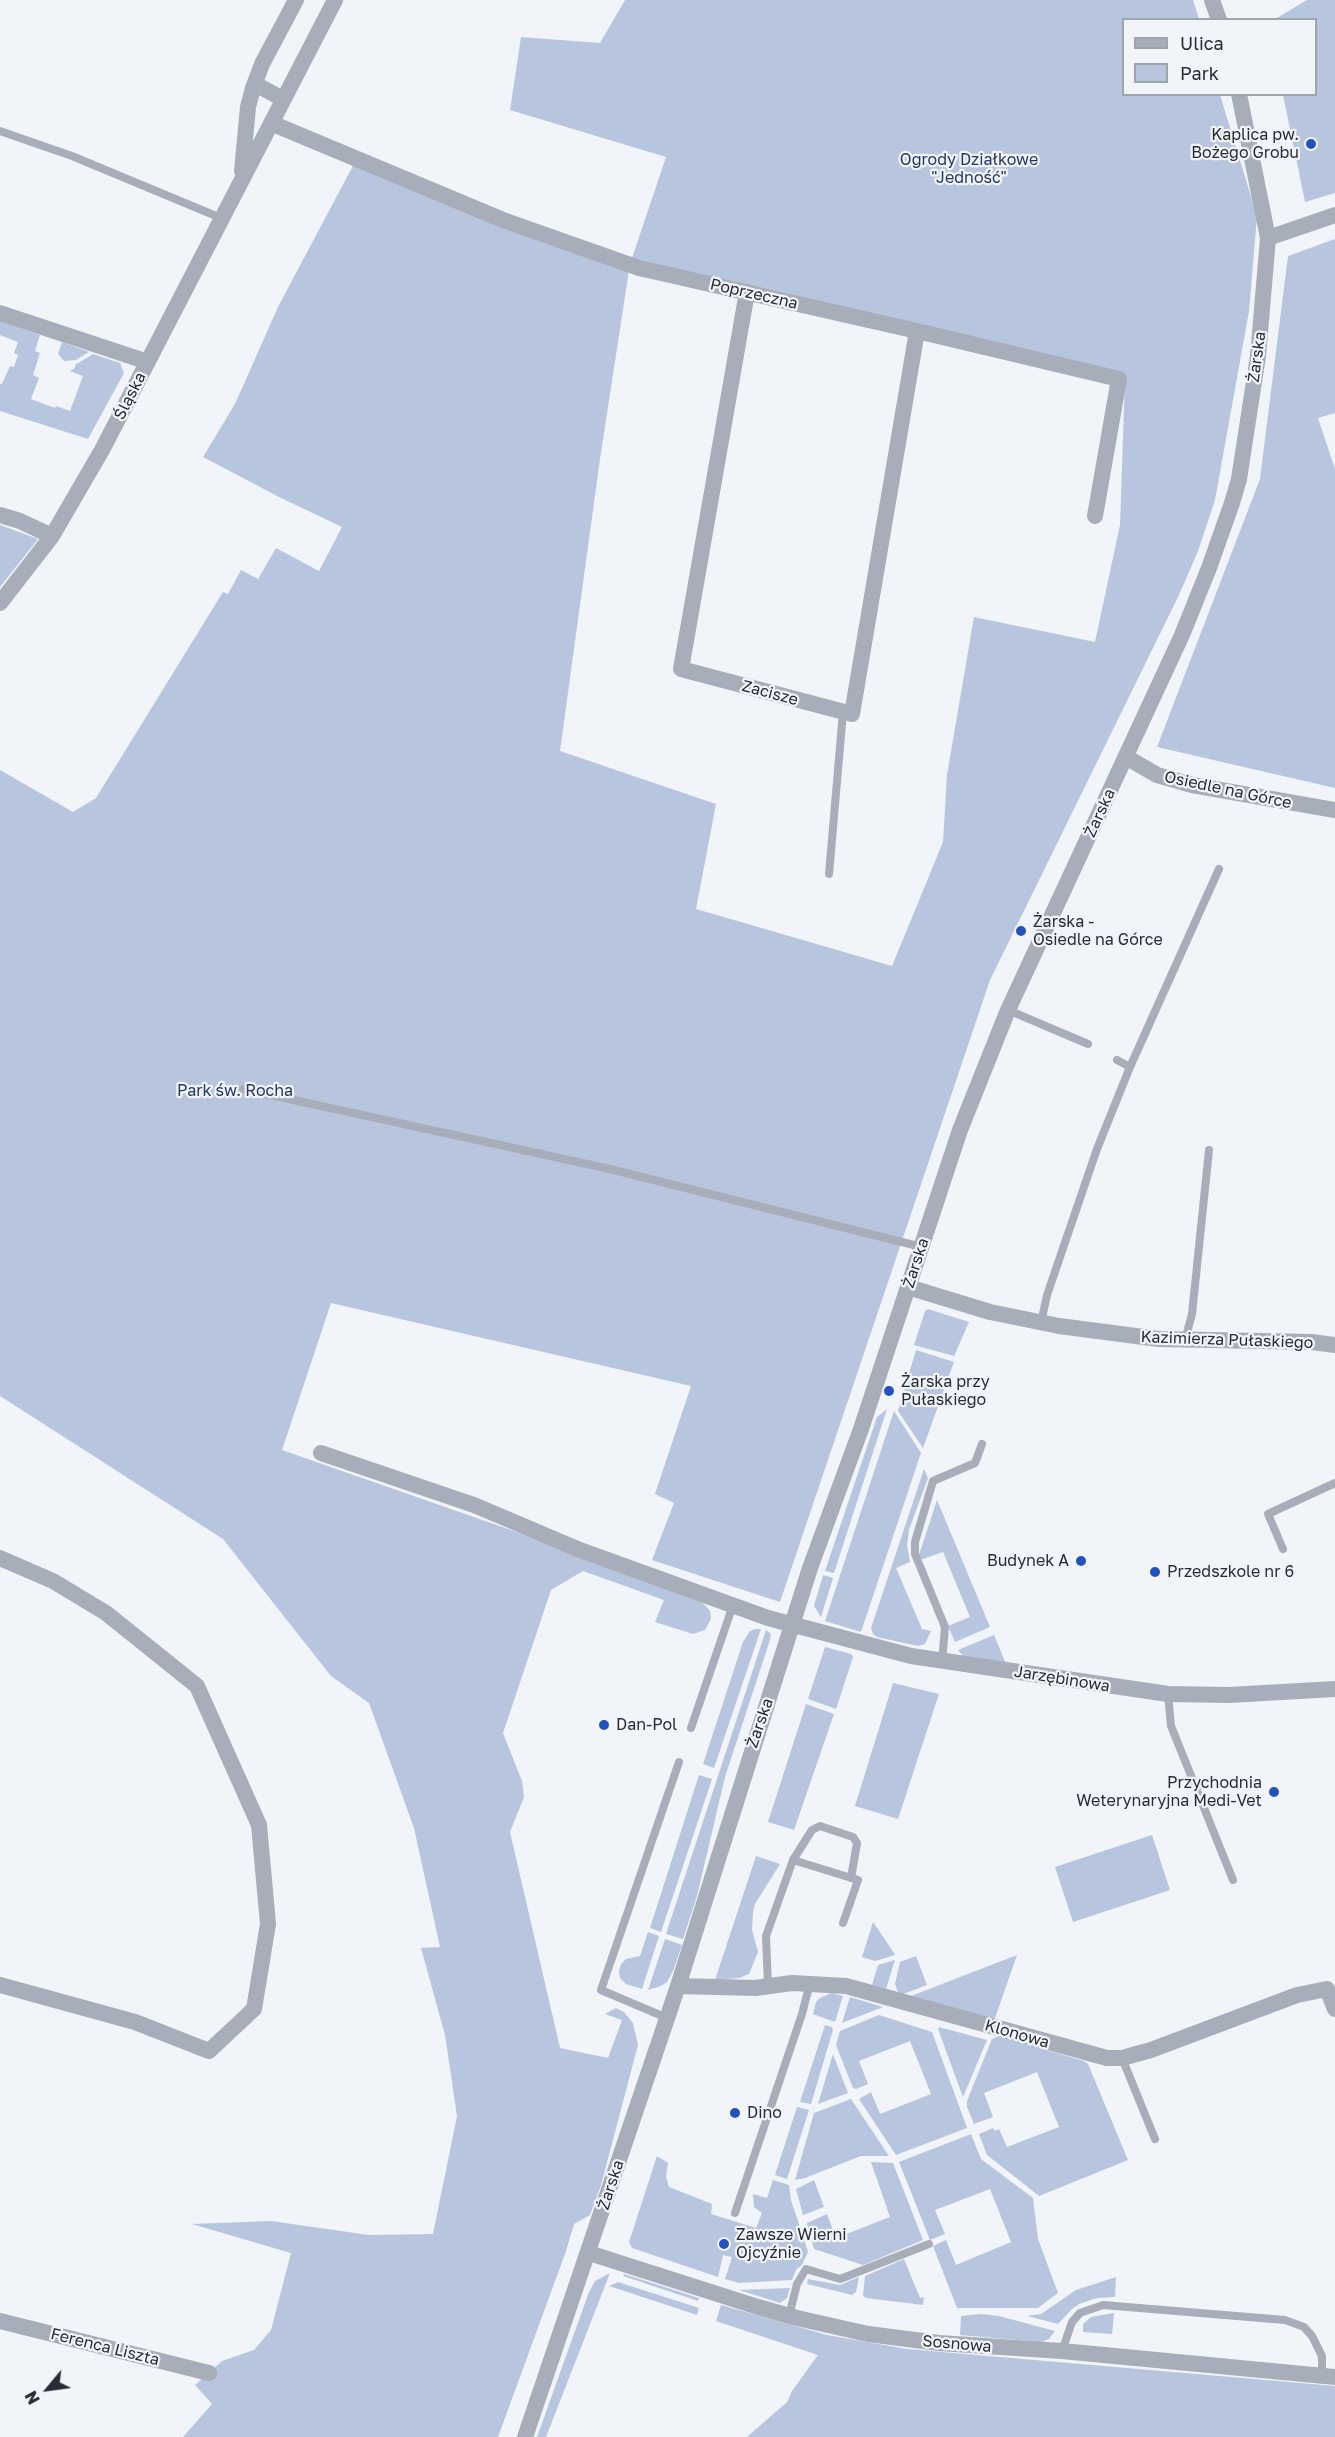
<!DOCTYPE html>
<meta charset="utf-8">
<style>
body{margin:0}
#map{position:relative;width:1335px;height:2437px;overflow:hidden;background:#f1f4f9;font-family:"Golos Text",sans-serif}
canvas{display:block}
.legend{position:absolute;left:1122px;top:18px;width:195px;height:78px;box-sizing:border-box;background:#f1f4f9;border:2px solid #a0a4ab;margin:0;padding:8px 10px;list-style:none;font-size:18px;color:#272c37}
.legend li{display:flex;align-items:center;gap:12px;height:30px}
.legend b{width:30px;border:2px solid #a0a4ab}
.north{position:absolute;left:18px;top:2359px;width:60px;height:60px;-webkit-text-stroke:4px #f1f4f9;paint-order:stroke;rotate:241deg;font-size:16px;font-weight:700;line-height:24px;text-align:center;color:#272c37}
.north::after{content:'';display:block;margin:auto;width:21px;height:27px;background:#272c37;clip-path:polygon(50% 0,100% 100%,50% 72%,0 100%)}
</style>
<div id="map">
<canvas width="1335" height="2437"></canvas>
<ul class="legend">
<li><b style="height:8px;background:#a7adb9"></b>Ulica</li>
<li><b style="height:16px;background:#b8c5de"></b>Park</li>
</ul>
<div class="north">N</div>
</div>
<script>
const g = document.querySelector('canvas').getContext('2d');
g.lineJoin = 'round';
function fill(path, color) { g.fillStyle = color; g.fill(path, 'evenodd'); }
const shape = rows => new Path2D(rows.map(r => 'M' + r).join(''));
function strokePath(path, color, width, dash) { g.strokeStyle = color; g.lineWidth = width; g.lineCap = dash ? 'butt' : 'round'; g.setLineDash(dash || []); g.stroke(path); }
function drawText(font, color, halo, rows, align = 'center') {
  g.font = font + ' "Golos Text",sans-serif'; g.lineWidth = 4.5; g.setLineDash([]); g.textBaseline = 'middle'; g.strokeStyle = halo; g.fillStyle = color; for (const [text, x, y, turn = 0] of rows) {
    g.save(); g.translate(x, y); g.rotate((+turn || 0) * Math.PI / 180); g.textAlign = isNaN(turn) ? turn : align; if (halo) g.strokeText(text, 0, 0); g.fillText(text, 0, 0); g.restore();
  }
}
const green = shape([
 [625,0,1193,0,1199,19,1124,20,1124,94,1220,95,1257,216,1249,311,1215,500,1198,551,1179,595,990,980,780,1602,652,1560,674,1503,655,1494,691,1386,331,1303,282,1450,531,1537,702,1602,710,1611,711,1619,705,1630,693,1634,655,1622,664,1600,583,1571,551,1590,503,1733,522,1781,524,1797,510,1832,560,2048,608,2058,622,2020,605,2014,616,2008,624,2012,633,2023,638,2045,601,2185,590,2215,574,2224,566,2251,498,2437,183,2437,212,2404,195,2385,222,2361,254,2350,271,2330,291,2253,192,2224,271,2221,369,2235,433,2234,457,2116,445,2035,421,1948,440,1947,414,1828,369,1703,331,1676,223,1539,0,1396,0,770,73,812,96,798,223,592,228,594,241,570,258,579,276,548,319,571,342,527,281,498,203,457,235,404,278,307,356,160,630,264,666,157,510,110,521,37,600,43],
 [630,264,1125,378,1120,525,1095,642,974,617,947,775,943,842,892,966,696,909,716,804,560,751,600,459],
 [1307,0,1335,0,1335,193,1305,202,1283,95,1316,94,1316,20,1275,19],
 [1335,239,1335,413,1318,418,1335,469,1335,788,1157,747,1260,479,1288,256],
 [0,321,40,335,35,351,40,353,33,375,39,378,31,399,55,408,56,406,70,411,83,376,70,371,75,368,75,365,93,354,120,363,124,373,88,439,0,411,0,384,2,384,10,366,14,367,18,355,14,353,18,342,0,335],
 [62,342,89,352,76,360,64,361,58,354],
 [0,525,38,539,0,587],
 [928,1309,969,1322,954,1356,914,1345,925,1311],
 [916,1350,954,1362,923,1448,898,1411],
 [887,1409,834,1573,825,1571,877,1417],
 [894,1411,921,1453,861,1632,825,1621],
 [924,1469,928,1478,909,1530,907,1545,910,1562,896,1568,922,1629,931,1631,925,1644,918,1646,877,1637,873,1634,871,1628],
 [937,1500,990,1627,955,1642,948,1626,970,1617,943,1552,920,1560,919,1555],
 [823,1575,833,1578,821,1617,814,1606],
 [755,1629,761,1629,714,1768,703,1764,743,1642,750,1631],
 [766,1630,771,1634,770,1640,725,1777,697,1896,683,1939,666,1934],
 [994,1635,1006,1664,965,1658,958,1650],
 [825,1647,851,1654,853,1657,836,1709,808,1699],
 [893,1683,939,1694,898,1819,855,1806],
 [806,1704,834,1714,794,1830,768,1822],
 [699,1775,712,1779,661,1932,650,1928],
 [1152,1835,1170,1890,1073,1922,1055,1867],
 [756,1856,780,1864,755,1904,753,1912,752,1930,758,1952,749,1974,739,1978,715,1980],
 [873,1922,894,1953,895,1955,875,1961,862,1957],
 [648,1932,659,1936,642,1989,626,1984,620,1978,619,1971,621,1964,626,1959,640,1956],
 [665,1939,682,1945,673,1971,667,1982,661,1986,648,1990],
 [1017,1955,994,2021,911,1996],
 [916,1956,927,1985,903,1994,898,1992,895,1984,900,1962],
 [895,1960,886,1989,872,1985,878,1965],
 [831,1993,843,1996,835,2022,813,2014,816,2002,820,1998],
 [850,1997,883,2007,842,2023],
 [879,2015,932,2032,967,2128,896,2155,859,2099,871,2092,880,2114,931,2094,910,2041,859,2061,868,2084,856,2089,853,2088,836,2045,840,2031],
 [825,2025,832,2027,833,2030,811,2104,800,2102],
 [939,2027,987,2040,963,2097,938,2029],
 [999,2036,1084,2061,1088,2064,1128,2160,1039,2196,987,2155,979,2134,993,2128,995,2131,999,2129,1007,2147,1059,2127,1037,2072,984,2093,993,2117,974,2124,967,2107,967,2101,992,2039],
 [833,2054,848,2093,818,2104],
 [851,2099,889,2156,861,2156,805,2178,795,2180,814,2113],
 [797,2107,809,2110,787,2179,775,2175],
 [971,2134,981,2159,1033,2198,1038,2239,1058,2293,1038,2308,957,2308,933,2246,946,2240,956,2265,1011,2242,990,2189,935,2210,945,2234,930,2240,899,2162],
 [657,2156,668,2163,666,2177,669,2187,712,2204,711,2214,756,2228,762,2213,754,2207,753,2194,767,2198,773,2180,789,2185,791,2200,808,2252,802,2265,796,2270,792,2280,739,2283,725,2279,732,2257,723,2255,718,2277,632,2248,629,2242],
 [871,2162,893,2163,923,2240,863,2265,814,2249,807,2223,827,2214,836,2238,890,2217],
 [814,2180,824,2207,803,2215,796,2189],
 [904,2259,920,2298,924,2297,923,2305,866,2298,863,2296,865,2276],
 [610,2273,546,2437,537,2437,589,2292,595,2281],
 [624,2274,699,2298,698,2301,623,2276],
 [859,2277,856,2292,852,2295,807,2284,808,2279,840,2285],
 [1116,2277,1115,2297,1097,2298,1079,2304,1072,2309,1058,2324,1027,2316,1041,2314,1076,2290],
 [618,2282,699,2308,697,2315,609,2286],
 [790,2288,787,2298,780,2303,739,2290],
 [721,2305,827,2335,907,2349,1335,2386,1335,2437,747,2437,787,2402,792,2391,818,2355,716,2321],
 [1114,2313,1112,2334,1083,2332,1083,2324,1091,2317],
 [981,2314,999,2316,1055,2331,1049,2339,1041,2342,960,2335,961,2316]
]);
const service = shape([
 [0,131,72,156,221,218],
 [829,874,843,712],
 [1008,1010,1088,1044],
 [1117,1060,1130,1067],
 [243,1089,610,1169,922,1247],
 [1041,1323,1047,1295,1097,1149,1130,1067,1219,869],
 [1185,1340,1192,1314,1209,1150],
 [1283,1549,1268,1514,1335,1483],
 [942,1662,945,1627,915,1554,915,1542,933,1481,975,1463,982,1444],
 [1168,1694,1171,1726,1233,1880],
 [691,1728,733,1605],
 [793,1860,812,1830,820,1826,853,1837,857,1843,851,1878],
 [768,1986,766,1936,793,1860,858,1880,843,1923],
 [667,2018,601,1990,679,1762],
 [1122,2058,1155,2139],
 [735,2213,802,2014,810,1983],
 [789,2316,797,2284,806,2269,840,2279,929,2244],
 [1062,2351,1072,2322,1080,2313,1103,2305,1285,2320,1304,2327,1312,2336,1322,2356,1322,2375]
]);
const minor = shape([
 [255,84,283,99],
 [271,123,503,220,639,268,917,331,1119,379,1095,516],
 [242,171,248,107,253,88,262,64,296,0],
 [1268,238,1335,215],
 [747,292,681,669,852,714,917,331],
 [0,313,148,362],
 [0,515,20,521,52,536],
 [0,603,52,536,102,450,335,0],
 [1126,757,1157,775,1192,785,1335,810],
 [908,1287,990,1312,1059,1326,1159,1339,1312,1342,1335,1345],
 [321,1453,474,1505,580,1550,768,1618,911,1656,1168,1694,1229,1695,1335,1689],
 [0,1558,53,1581,106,1613,197,1686,259,1825,268,1924,254,2009,209,2051,135,2022,0,1985],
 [678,1986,755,1988,792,1983,846,1986,1107,2058,1122,2058,1151,2050,1297,1995,1327,1989,1335,2009],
 [589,2253,758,2307,797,2318,868,2334,939,2343,1062,2351,1335,2377],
 [0,2321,209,2373]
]);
const tertiary = shape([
 [1212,0,1219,20],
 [525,2437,678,1986,810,1568,861,1429,960,1130,1008,1010,1182,635,1209,568,1232,503,1239,479,1258,356,1268,238,1239,94]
]);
const markers = [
 [1311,144,6,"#2551bf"],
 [1021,931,6,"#2551bf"],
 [889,1391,6,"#2551bf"],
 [1081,1561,6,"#2551bf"],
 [1155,1572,6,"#2551bf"],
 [604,1725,6,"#2551bf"],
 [1274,1792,6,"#2551bf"],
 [735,2113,6,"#2551bf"],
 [724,2244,6,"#2551bf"]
];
const poiNames = [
 ["Kaplica pw.",1299,135,"right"],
 ["Bożego Grobu",1299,153,"right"],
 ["Żarska -",1033,922],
 ["Osiedle na Górce",1033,940],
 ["Żarska przy",901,1382],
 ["Pułaskiego",901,1400],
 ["Budynek A",1069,1561,"right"],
 ["Przedszkole nr 6",1167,1572],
 ["Dan-Pol",616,1725],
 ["Przychodnia",1262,1783,"right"],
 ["Weterynaryjna Medi-Vet",1262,1801,"right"],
 ["Dino",747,2113],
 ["Zawsze Wierni",736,2235],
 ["Ojcyźnie",736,2253]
];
const parkNames = [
 ["Ogrody Działkowe",969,160],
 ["\"Jedność\"",969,178],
 ["Park św. Rocha",235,1091]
];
const streetNames = [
 ["Poprzeczna",754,294,13],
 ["Żarska",1257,357,-82],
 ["Śląska",130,396,-63],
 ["Zacisze",770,693,15],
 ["Osiedle na Górce",1228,790,12],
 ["Żarska",1100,813,-65],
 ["Żarska",916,1263,-72],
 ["Kazimierza Pułaskiego",1227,1340,2],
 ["Jarzębinowa",1062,1679,9],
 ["Żarska",760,1723,-71],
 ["Klonowa",1017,2034,16],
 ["Żarska",611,2185,-72],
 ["Sosnowa",957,2344,5],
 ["Ferenca Liszta",105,2347,14]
];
fill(green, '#b8c5de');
strokePath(service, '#a7adb9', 8);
strokePath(minor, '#a7adb9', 16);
strokePath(tertiary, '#a7adb9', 16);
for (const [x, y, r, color] of markers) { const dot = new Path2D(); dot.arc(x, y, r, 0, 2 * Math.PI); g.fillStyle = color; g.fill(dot); strokePath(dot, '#f1f4f9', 2); }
drawText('16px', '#272c37', '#f1f4f9', poiNames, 'left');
drawText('16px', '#223868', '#f1f4f9', parkNames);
drawText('16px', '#272c37', '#f1f4f9', streetNames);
</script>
